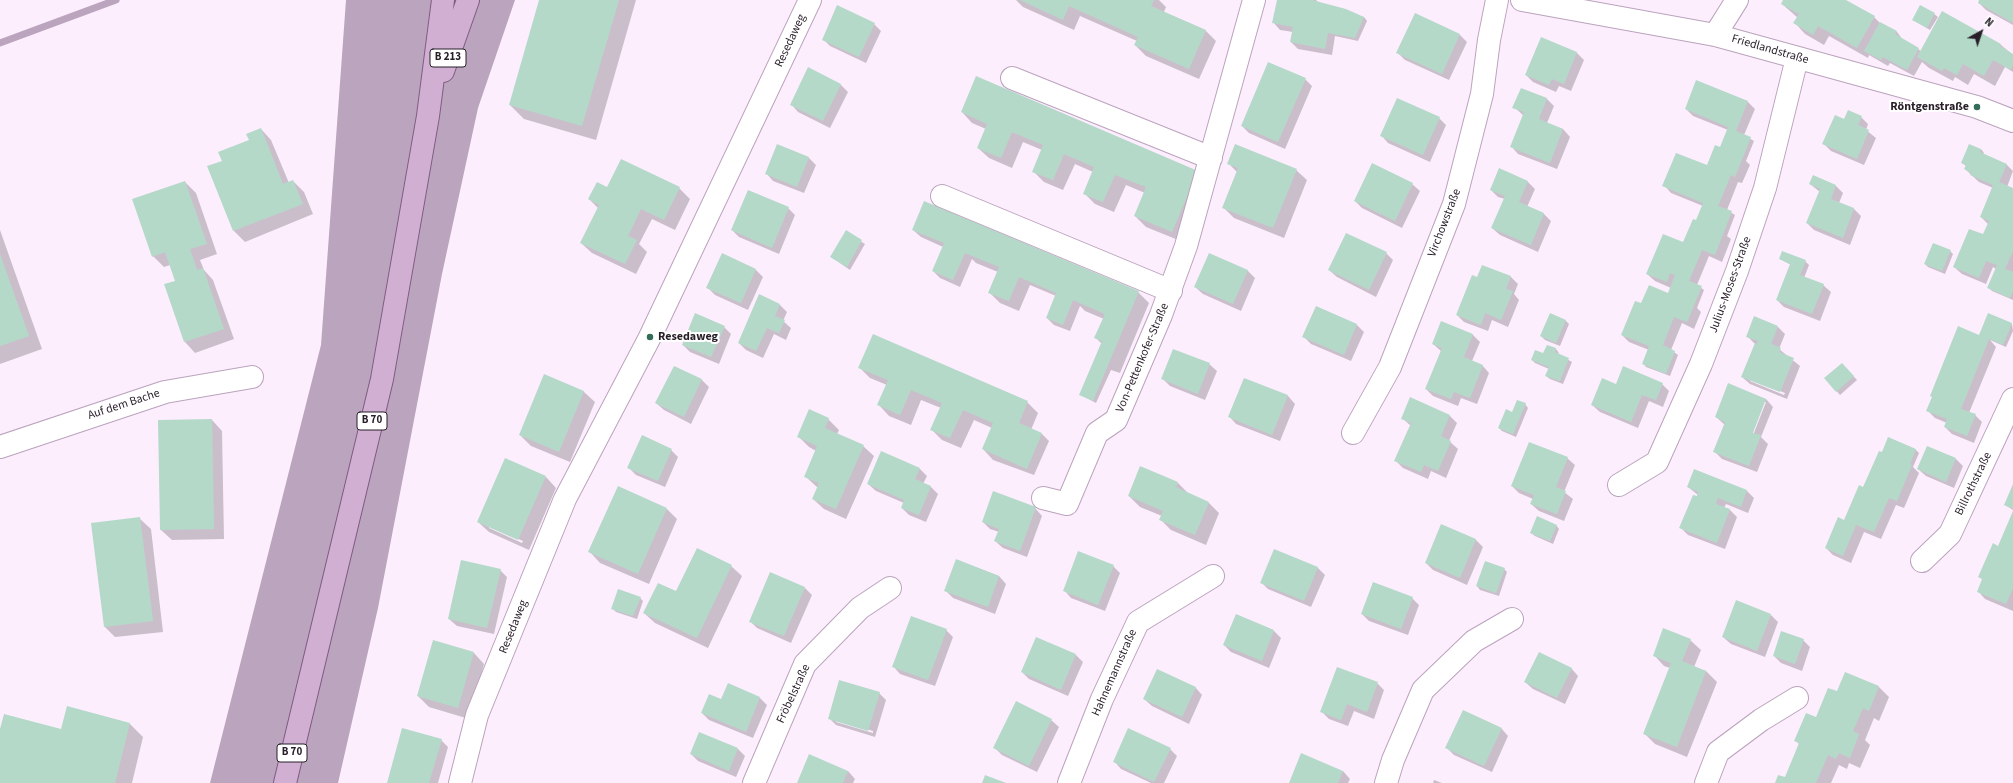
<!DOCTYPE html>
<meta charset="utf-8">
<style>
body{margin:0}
#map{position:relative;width:2013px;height:783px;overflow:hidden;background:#fdeefe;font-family:"Source Sans 3",sans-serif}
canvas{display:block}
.north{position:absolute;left:1961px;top:12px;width:40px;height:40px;-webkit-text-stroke:3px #fff;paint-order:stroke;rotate:40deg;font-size:11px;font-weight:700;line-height:16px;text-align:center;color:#271e28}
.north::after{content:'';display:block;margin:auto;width:14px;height:18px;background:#271e28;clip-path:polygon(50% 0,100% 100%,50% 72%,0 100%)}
</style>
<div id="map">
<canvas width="2013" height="783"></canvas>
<div class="north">N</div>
</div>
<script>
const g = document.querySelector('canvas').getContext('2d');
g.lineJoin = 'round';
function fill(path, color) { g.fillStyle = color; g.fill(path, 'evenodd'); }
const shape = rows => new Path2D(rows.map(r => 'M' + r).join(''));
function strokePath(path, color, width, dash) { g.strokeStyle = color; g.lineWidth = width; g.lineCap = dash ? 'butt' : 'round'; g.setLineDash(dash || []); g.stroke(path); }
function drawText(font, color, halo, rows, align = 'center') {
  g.font = font + ' "Source Sans 3",sans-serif'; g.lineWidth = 4; g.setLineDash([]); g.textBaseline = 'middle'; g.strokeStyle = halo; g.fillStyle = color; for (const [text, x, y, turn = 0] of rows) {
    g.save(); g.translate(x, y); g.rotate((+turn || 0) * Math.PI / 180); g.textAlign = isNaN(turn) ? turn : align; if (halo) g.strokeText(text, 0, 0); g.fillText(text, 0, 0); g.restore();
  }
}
const forest = shape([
 [346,0,515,0,478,108,442,274,378,608,338,783,210,783,321,345]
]);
const shadow = shape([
 [540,0,636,0,596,140,524,119,510,105],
 [1016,0,1159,0,1166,7,1164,12,1205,30,1216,41,1199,79,1146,56,1135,45,1137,41,1080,16,1074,30,1023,7],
 [1278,0,1316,0,1320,4,1364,17,1367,21,1358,41,1335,36,1332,55,1298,49,1291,42,1293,32,1280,30,1273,22],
 [1784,0,1844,0,1874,17,1880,23,1897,32,1903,40,1921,51,1943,13,2001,45,2013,55,2013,72,2005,67,1995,86,1974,74,1968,85,1955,77,1953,81,1929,68,1922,62,1914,76,1890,63,1888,66,1869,55,1868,58,1829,36,1824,45,1805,34,1795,23,1798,18,1782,4],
 [1980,0,2013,0,2013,25,1986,10,1979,3],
 [1415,14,1460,35,1467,42,1449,80,1405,60,1398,53],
 [1934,14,1938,17,1930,30,1913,20],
 [874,24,881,31,866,63,830,46,823,39],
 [1542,38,1577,53,1584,60,1571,91,1559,86,1556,92,1533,82,1526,75],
 [809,69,841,85,848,92,830,128,798,112,791,104],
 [1305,79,1312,86,1285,149,1249,133,1242,126],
 [1697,81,1748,102,1755,109,1744,135,1754,141,1746,161,1750,165,1742,183,1738,182,1727,210,1735,215,1727,236,1731,239,1722,262,1709,256,1697,285,1704,290,1697,308,1701,312,1694,329,1682,323,1671,350,1678,355,1670,376,1646,367,1643,363,1649,350,1629,342,1622,335,1642,305,1669,294,1671,288,1655,281,1647,274,1684,244,1697,221,1703,206,1671,193,1664,185,1707,167,1720,149,1728,130,1693,116,1686,109],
 [1521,89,1547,99,1554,106,1547,123,1563,129,1570,137,1557,169,1518,154,1511,146,1524,116,1514,107],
 [962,112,1197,172,1183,242,1146,227,1135,216,1145,193,1126,185,1114,212,1095,204,1084,193,1093,172,1075,164,1063,190,1044,182,1033,171,1042,150,1023,142,1012,168,989,158,978,148,986,129,972,123],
 [1861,117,1868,124,1866,130,1876,138,1864,165,1831,151,1824,144,1844,120],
 [1439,118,1446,125,1430,162,1388,143,1381,135],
 [261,129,271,140,289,183,293,181,304,192,313,214,245,242,234,231,209,167,223,161,250,141],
 [778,145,809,158,816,165,804,193,773,181,766,173],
 [1981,149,1984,153,1983,155,2006,164,2013,171,2007,187,2013,189,2013,300,1992,291,1989,288,1996,269,1993,267,1986,284,1962,274,1954,267,1984,235,1988,224,1981,217,1993,188,1979,182,1965,169,1966,166,1962,163],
 [1229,164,1296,170,1307,180,1284,238,1234,218,1223,207,1237,172],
 [1372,165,1412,184,1420,191,1402,228,1362,208,1355,201],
 [185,182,196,193,217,254,200,260,204,270,213,280,234,339,195,353,185,342,165,285,176,281,170,265,164,267,153,256],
 [1528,182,1535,189,1527,207,1544,214,1551,221,1538,252,1500,235,1492,228,1505,199,1498,197,1491,190],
 [1810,184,1835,185,1843,193,1839,203,1854,209,1861,216,1850,245,1814,230,1807,223,1820,192],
 [679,188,690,199,675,230,652,219,639,244,647,252,636,274,592,253,581,243,598,208,589,199,608,189],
 [788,208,795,215,779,254,739,237,732,230],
 [0,230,42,349,0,364],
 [913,230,1138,292,1149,303,1120,373,1111,370,1096,403,1081,395,1102,344,1096,338,1104,319,1085,311,1080,306,1070,331,1054,325,1047,318,1056,296,1030,285,1019,311,1000,303,990,293,998,272,976,263,972,259,960,287,940,278,933,271,943,247,921,237],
 [846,232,865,244,850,270,831,257],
 [1950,251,1953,254,1945,274,1928,267,1925,264],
 [1386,253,1393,260,1376,297,1337,277,1329,270],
 [1209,255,1248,271,1255,278,1241,311,1203,294,1195,287],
 [1780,259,1805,261,1809,265,1804,278,1823,285,1831,292,1820,321,1784,307,1777,300,1791,265],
 [1483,266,1511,277,1518,284,1514,294,1519,300,1508,327,1492,320,1488,331,1464,322,1457,315,1478,278],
 [756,270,763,277,748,310,715,295,707,287],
 [760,296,780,305,787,312,783,321,791,328,786,340,774,334,763,358,746,350,739,343],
 [1316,307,1357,325,1364,332,1351,361,1311,344,1303,336],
 [1565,320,1569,324,1560,346,1545,340,1541,336],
 [1442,323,1473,335,1480,342,1472,361,1482,365,1489,373,1477,404,1461,398,1458,406,1433,396,1426,389,1441,351,1433,344],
 [2012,324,2013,331,2006,347,1990,340,1996,347,1969,413,1975,415,1982,422,1974,443,1952,434,1945,427,1947,423,1935,418,1927,410,1980,336],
 [724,327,731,334,719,364,690,352,683,345],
 [1778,327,1785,334,1779,349,1800,366,1787,399,1750,384,1742,377,1755,344,1747,336],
 [1750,379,1785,393,1784,395,1750,381],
 [1556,349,1559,353,1558,354,1572,362,1563,384,1550,379,1546,376,1549,369,1535,363,1532,360],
 [1209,364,1217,371,1205,400,1170,386,1163,379],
 [1842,364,1857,380,1840,395,1825,378],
 [674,367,702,380,709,387,691,424,664,410,656,403],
 [860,368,1027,402,1038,413,1031,430,1042,434,1049,441,1034,475,993,460,983,449,992,428,974,420,961,448,942,440,931,429,941,408,921,400,911,425,889,416,879,405,887,385,870,378],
 [545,375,584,392,595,402,570,462,531,446,520,435],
 [1244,379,1288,396,1295,404,1280,441,1236,424,1229,416],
 [1662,384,1669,391,1663,407,1649,401,1638,428,1600,412,1592,405,1616,385],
 [1728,385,1766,399,1773,407,1761,437,1768,444,1757,472,1722,459,1714,451,1725,425,1716,417],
 [1764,402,1766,402,1752,438,1751,437],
 [1410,399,1450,416,1457,423,1449,441,1458,449,1446,478,1431,471,1428,479,1403,468,1396,461,1411,426,1402,418],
 [1525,404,1528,408,1516,437,1502,431,1499,428,1513,413],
 [828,419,839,430,837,434,863,446,874,456,846,519,824,509,813,499,818,488,805,476,816,451,809,447,798,436],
 [212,420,222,431,224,539,172,540,161,530],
 [1889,438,1916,450,1919,453,1913,467,1919,473,1904,508,1896,505,1881,539,1864,532,1851,563,1833,555,1826,548,1845,521,1864,489],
 [671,450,678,457,665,487,636,475,629,468],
 [882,453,920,469,927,476,923,484,931,487,938,494,926,522,909,515,902,508,904,503,876,491,868,484],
 [1567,458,1575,465,1564,492,1573,499,1564,521,1539,511,1531,504,1533,499,1519,493,1512,486],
 [1956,459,1963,466,1954,488,1926,476,1918,469],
 [1694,471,1747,491,1754,498,1748,513,1726,504,1724,508,1730,510,1737,517,1725,549,1688,535,1681,528,1698,495,1688,487],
 [546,477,556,488,529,550,489,532,478,522],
 [489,526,523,541,522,543,489,528],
 [1178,483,1188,493,1209,503,1219,513,1206,545,1171,530,1161,520,1162,516,1140,507,1129,496],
 [2013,487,2013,510,2005,505],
 [1035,508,1042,516,1027,557,1003,548,995,541,999,532,990,529,983,522],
 [667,509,677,519,649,584,600,563,590,552],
 [2013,514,2013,611,1985,599,1978,591,1983,580,1980,577,1999,547],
 [140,519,151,529,163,632,115,637,105,627],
 [1556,525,1559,529,1553,544,1535,536,1531,533],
 [1441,526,1476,540,1483,547,1467,585,1433,570,1426,563],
 [957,560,999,576,1006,584,995,614,953,598,945,590],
 [731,566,742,576,708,648,655,623,644,613,677,593],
 [1113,566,1120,573,1105,611,1071,598,1064,590],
 [1318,568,1325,575,1311,607,1268,589,1261,582],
 [1504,569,1507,572,1499,596,1480,590,1477,586],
 [500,570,507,577,494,634,457,626,449,619],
 [805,588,812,595,791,643,757,628,750,621],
 [640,598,643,601,637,619,616,612,612,608],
 [1412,598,1419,605,1408,635,1369,621,1362,614],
 [1236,615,1274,631,1281,638,1269,668,1231,652,1224,645],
 [1771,615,1778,622,1765,657,1731,644,1723,637],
 [946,630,953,637,935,686,900,674,893,666],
 [1690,640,1701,650,1694,667,1706,671,1717,682,1687,757,1655,744,1644,733,1670,668,1664,666,1654,655],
 [1803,640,1810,647,1802,671,1781,663,1774,656],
 [434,641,474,653,484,664,469,719,429,707,418,696],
 [1076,655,1083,662,1068,696,1029,679,1022,672],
 [1571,668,1578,676,1565,704,1533,689,1525,682],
 [1377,683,1384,690,1374,719,1354,711,1348,726,1329,719,1322,712],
 [1195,687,1202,695,1189,724,1152,706,1144,699],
 [1879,687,1889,697,1879,721,1874,718,1865,740,1870,745,1860,768,1849,763,1847,769,1839,765,1831,783,1776,783,1785,779,1800,745,1796,741,1838,693],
 [879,693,886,700,875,737,836,725,829,718],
 [836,720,873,731,873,733,836,722],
 [760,698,767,705,753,738,709,720,702,713,722,700],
 [1051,720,1059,727,1037,772,1002,755,995,748],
 [129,723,143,737,132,783,0,783,0,734,62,730],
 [1501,728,1508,736,1492,772,1454,755,1447,748],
 [441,740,448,747,438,783,388,783],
 [738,749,745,756,736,777,698,761,691,754],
 [1170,749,1177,756,1164,783,1151,783,1121,769,1114,761],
 [848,771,855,779,853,783,799,783],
 [1343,771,1350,779,1348,783,1290,783],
 [1434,780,1442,783,1433,783]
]);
const stream = shape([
 [0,43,116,0]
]);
const building = shape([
 [539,0,619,0,582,126,509,105],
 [1020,0,1154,0,1151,6,1206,30,1189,69,1134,45,1138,37,1069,6,1063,20],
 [1277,0,1312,0,1346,9,1364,17,1355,38,1328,33,1325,49,1290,42,1293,27,1272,23],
 [1783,0,1846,0,1875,16,1857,48,1818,26,1813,35,1793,23,1799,14,1781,4],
 [1979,0,2013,0,2013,23,1978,3],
 [837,5,875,23,859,57,822,40],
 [1920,5,1935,13,1927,28,1912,20],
 [1942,11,2001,44,2000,46,2013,54,2013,65,2011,70,1993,60,1984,76,1963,64,1957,75,1944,68,1942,71,1917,57],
 [1415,13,1460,34,1442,74,1396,53],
 [1880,22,1897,31,1895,34,1919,48,1907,70,1883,57,1881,60,1864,51],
 [1541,37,1577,52,1564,84,1552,79,1549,85,1525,75],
 [1268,62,1306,78,1278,142,1241,126],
 [808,67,841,84,823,121,790,105],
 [976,76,1198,171,1172,232,1134,216,1146,187,1115,175,1103,202,1083,194,1094,167,1064,154,1053,180,1032,172,1043,145,1012,132,1001,158,977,148,987,124,961,112],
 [1696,80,1748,101,1736,131,1751,137,1735,177,1731,175,1718,206,1732,211,1715,255,1702,250,1689,281,1702,286,1687,322,1674,317,1663,345,1675,351,1666,374,1642,364,1649,346,1621,335,1635,301,1641,303,1649,285,1668,293,1675,275,1670,273,1667,282,1646,274,1663,234,1683,242,1693,219,1696,220,1703,203,1662,186,1676,153,1707,165,1715,145,1720,147,1728,127,1685,109],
 [1521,88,1547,98,1539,119,1563,129,1550,163,1510,147,1524,112,1512,108],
 [1397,98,1440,117,1423,155,1380,136],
 [1848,110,1862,116,1858,125,1869,130,1857,159,1822,144,1835,115,1844,119],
 [261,128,283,184,293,180,303,204,233,231,207,166,222,161,218,152,249,140,246,134],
 [777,144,809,157,797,187,765,174],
 [1235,144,1297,169,1273,228,1222,208,1238,168,1227,164],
 [1969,144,1981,149,1980,152,2007,164,1999,182,2013,188,2013,251,2005,269,2013,272,2013,291,2010,298,1987,288,1997,265,1986,261,1979,278,1953,267,1969,229,1983,234,1989,221,1980,217,1993,185,1970,175,1971,173,1964,169,1966,165,1961,163],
 [621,159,680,187,664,220,641,209,628,236,637,240,625,264,580,243,599,205,588,199,597,182,607,187],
 [1372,163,1413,183,1395,221,1354,201],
 [1499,168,1528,181,1519,202,1544,213,1531,245,1491,228,1505,196,1490,190],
 [1813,175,1836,185,1831,199,1854,208,1843,238,1806,223,1820,189,1809,184],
 [185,181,207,244,190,249,197,270,203,268,224,329,184,342,164,284,175,281,165,252,152,257,132,199],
 [748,190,789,207,772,248,731,230],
 [924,201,1139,291,1093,401,1079,395,1102,341,1094,338,1105,314,1073,300,1063,325,1046,318,1056,293,1019,277,1009,301,988,293,999,267,965,253,953,280,932,271,944,243,912,230],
 [846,230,862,240,847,267,830,257],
 [1346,233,1387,252,1369,290,1328,270],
 [1933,243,1951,250,1942,271,1924,264],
 [1782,251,1806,260,1800,275,1824,284,1812,314,1776,300,1790,264,1779,259],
 [722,253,756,269,741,303,706,288],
 [1209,253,1248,270,1233,304,1194,287],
 [0,254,29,336,0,346],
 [1482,265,1511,276,1506,289,1513,291,1501,320,1485,313,1481,325,1456,315,1472,275,1477,277],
 [759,294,780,304,775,316,785,320,779,333,767,328,756,351,738,343],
 [1316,306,1357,324,1344,355,1302,337],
 [695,313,725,326,711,357,682,345],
 [1550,313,1566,320,1556,343,1540,336],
 [1988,313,2012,323,2003,345,1989,339,1961,409,1976,414,1967,436,1944,427,1947,419,1926,411,1932,397,1930,396,1958,326,1979,335],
 [1754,316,1778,326,1771,344,1781,348,1779,352,1794,358,1780,392,1741,377,1755,343,1757,344,1758,341,1746,337],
 [1441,321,1473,334,1464,357,1483,365,1470,398,1454,392,1451,399,1425,389,1442,348,1432,344],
 [873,334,1028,401,1019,423,1042,433,1027,469,982,449,993,423,963,410,950,438,930,430,942,403,911,390,900,415,877,405,888,380,858,368],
 [1547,345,1556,348,1555,352,1569,358,1560,381,1545,376,1549,367,1531,360,1535,350,1543,353],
 [1173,349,1210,363,1198,394,1161,379],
 [1842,363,1854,376,1836,392,1824,378],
 [674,366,702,379,684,417,655,403],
 [1623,366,1663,383,1656,400,1642,395,1631,422,1591,405,1602,378,1616,384],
 [544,374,584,391,559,452,519,435],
 [1244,378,1288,395,1272,435,1228,417],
 [1728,383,1766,399,1753,433,1761,435,1749,466,1713,452,1725,422,1715,417],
 [1410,397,1450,415,1441,436,1451,441,1438,471,1424,465,1421,472,1394,461,1411,423,1401,419],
 [1517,400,1526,403,1513,434,1498,428,1506,409,1512,412],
 [809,409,829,418,825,428,864,445,836,509,812,499,819,483,804,477,817,446,797,437],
 [212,419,214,529,160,530,158,420],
 [642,435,672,449,658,481,627,468],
 [1888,437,1916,449,1910,464,1912,465,1897,501,1889,498,1874,532,1856,525,1843,556,1825,548,1838,517,1844,520,1859,485,1863,487,1879,451,1882,452],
 [1529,442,1568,457,1556,487,1566,491,1557,514,1530,504,1534,495,1511,486],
 [1927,446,1956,458,1946,482,1917,469],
 [881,451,920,468,915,479,931,486,919,515,901,508,904,500,867,484],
 [505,458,546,476,518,540,477,522],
 [1140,466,1178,482,1176,487,1209,502,1195,535,1159,520,1163,511,1128,496],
 [1694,469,1747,490,1741,507,1718,498,1716,504,1730,509,1717,543,1679,528,1693,495,1697,496,1698,492,1687,487],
 [2013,484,2013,509,2004,505],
 [618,486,667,508,638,574,588,552],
 [993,491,1036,507,1020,551,994,541,999,529,982,522],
 [2013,511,2013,588,2006,604,1977,592,1982,579,1978,577,1993,543,1998,546],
 [1537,516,1557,525,1550,541,1530,533],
 [140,517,153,621,104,627,91,523],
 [1441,524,1476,539,1460,578,1425,563],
 [697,548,732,565,697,638,643,613,658,583,676,591],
 [1274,549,1318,567,1304,601,1260,583],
 [1078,551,1114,565,1098,605,1063,591],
 [956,559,999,576,988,607,944,591],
 [461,560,501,569,487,628,448,619],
 [1485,561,1505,568,1496,593,1476,586],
 [770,572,805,587,784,636,749,622],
 [1373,582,1413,597,1401,629,1361,614],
 [618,589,641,597,633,616,611,609],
 [1736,600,1771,614,1757,651,1722,637],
 [1236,614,1274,630,1262,661,1223,645],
 [911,616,947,629,928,680,892,667],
 [1663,628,1691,639,1682,661,1706,671,1677,747,1643,734,1671,663,1653,656],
 [1781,631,1804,639,1795,664,1773,656],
 [1036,637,1076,654,1061,690,1021,672],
 [433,640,474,652,458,708,417,696],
 [1539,652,1572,668,1557,698,1524,682],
 [1337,667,1378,682,1367,712,1347,704,1341,720,1320,712],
 [1157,669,1196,687,1182,717,1143,699],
 [1845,672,1879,686,1869,711,1863,708,1853,731,1859,734,1850,758,1839,753,1836,759,1828,755,1816,783,1775,783,1778,775,1785,777,1799,743,1794,741,1806,713,1816,717,1828,688,1837,691],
 [839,680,880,692,868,731,828,719],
 [728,683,760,697,746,732,701,713,709,694,721,699],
 [1016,701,1052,719,1029,766,993,748],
 [67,706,130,723,115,783,0,783,0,729,4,714,61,729],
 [1463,710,1502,728,1484,766,1445,748],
 [402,728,442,739,429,783,387,783],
 [1128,728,1171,748,1154,782,1113,762],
 [699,732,738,748,729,771,690,754],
 [1301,753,1343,771,1338,783,1289,783],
 [809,754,848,771,843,783,797,783],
 [985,775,1006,783,982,783]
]);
const minor = shape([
 [1522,0,1715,35,1977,107,2013,121],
 [1715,35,1737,0],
 [1012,78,1211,158],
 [942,196,1171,291],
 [1353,433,1390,367,1454,204,1482,94,1489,40,1497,0],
 [0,447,165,392,252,377],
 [1619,485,1657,462,1701,364,1737,271,1765,188,1797,58],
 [1043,498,1067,504,1097,433,1116,420,1161,315,1186,246,1254,0],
 [1922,561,1950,534,2013,399],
 [460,783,477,715,565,499,650,337,810,0],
 [754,783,805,664,860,608,890,588],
 [1069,783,1102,699,1138,622,1213,576],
 [1386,783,1393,760,1423,690,1474,641,1512,619],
 [1706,783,1718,752,1761,720,1797,698]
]);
const primary = shape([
 [443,71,468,0],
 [285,783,382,379,428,116,443,0]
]);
const markers = [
 [1977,107,4,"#316d57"],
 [650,337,4,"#316d57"]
];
const shields = [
 [448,58,36],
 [372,421,30],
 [292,753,30]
];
const shieldNames = [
 ["B 213",448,58],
 ["B 70",372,421],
 ["B 70",292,753]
];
const streetNames = [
 ["Resedaweg",791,41,-65],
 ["Friedlandstraße",1770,50,16],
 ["Virchowstraße",1445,223,-69],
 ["Julius-Moses-Straße",1731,285,-70],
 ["Von-Pettenkofer-Straße",1143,358,-67],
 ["Auf dem Bache",124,405,-18],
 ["Billrothstraße",1974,484,-64],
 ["Resedaweg",514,627,-68],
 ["Hahnemannstraße",1115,673,-66],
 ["Fröbelstraße",794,694,-65]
];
const poiNames = [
 ["Röntgenstraße",1969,107],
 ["Resedaweg",658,337,"left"]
];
fill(forest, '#bba4bd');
fill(shadow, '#0003');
strokePath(stream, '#bba4bd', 7);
fill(building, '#b4d9c9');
strokePath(minor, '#bba3bd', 24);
strokePath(primary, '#815a84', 24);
strokePath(minor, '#fff', 22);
strokePath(primary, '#d0afd3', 22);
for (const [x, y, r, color] of markers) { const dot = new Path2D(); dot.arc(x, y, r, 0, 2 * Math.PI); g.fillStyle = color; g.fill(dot); strokePath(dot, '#fff', 1.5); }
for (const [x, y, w] of shields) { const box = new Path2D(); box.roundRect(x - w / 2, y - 9, w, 18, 3); g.fillStyle = '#fff'; g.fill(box); strokePath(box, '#271e28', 1); }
drawText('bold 11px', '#271e28', null, shieldNames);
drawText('12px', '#271e28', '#fff', streetNames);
drawText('bold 12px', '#271e28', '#fff', poiNames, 'right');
</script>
